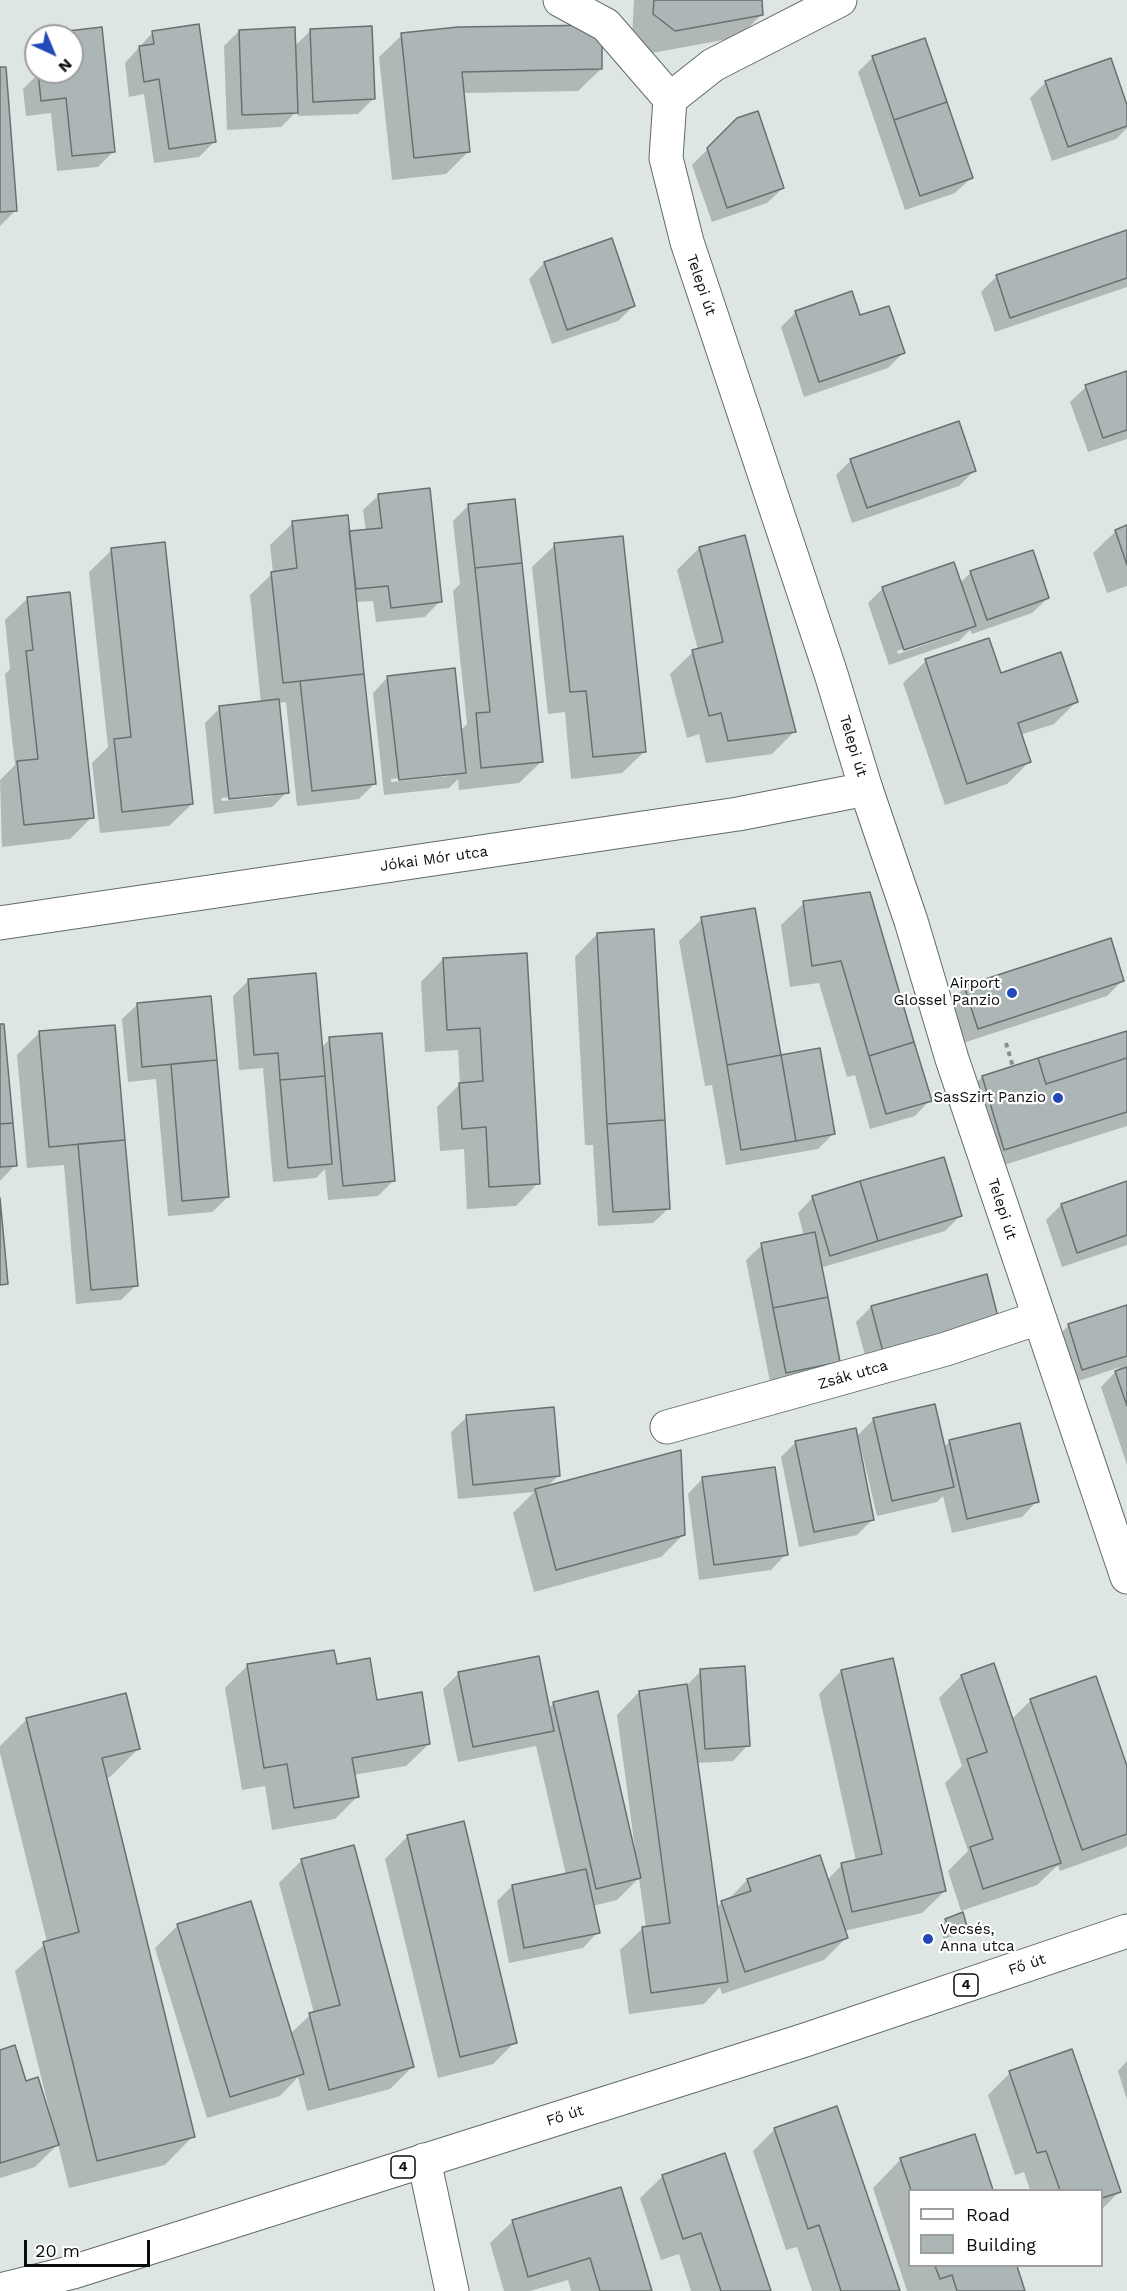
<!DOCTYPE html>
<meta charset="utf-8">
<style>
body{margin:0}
#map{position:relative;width:1127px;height:2291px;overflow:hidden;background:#dde6e3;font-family:"Work Sans",sans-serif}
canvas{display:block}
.legend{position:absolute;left:908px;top:2189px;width:195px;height:78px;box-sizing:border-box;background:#fff;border:2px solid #9d9e9e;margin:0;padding:8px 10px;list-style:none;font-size:18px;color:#0a0d0c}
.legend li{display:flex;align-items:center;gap:12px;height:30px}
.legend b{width:30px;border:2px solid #9d9e9e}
.north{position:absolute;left:24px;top:24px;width:60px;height:60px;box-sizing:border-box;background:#fff;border:2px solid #9d9e9e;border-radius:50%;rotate:136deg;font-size:16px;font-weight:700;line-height:24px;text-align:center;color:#0a0d0c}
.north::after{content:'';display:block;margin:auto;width:21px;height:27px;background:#2249b8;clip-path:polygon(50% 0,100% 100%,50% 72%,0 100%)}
.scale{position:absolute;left:24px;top:2240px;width:126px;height:27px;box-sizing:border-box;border:3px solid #0a0d0c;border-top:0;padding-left:8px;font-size:18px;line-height:21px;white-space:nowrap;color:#0a0d0c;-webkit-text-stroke:4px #fff;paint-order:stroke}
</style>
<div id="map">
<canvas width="1127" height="2291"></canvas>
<ul class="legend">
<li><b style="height:8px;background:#fff"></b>Road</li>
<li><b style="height:16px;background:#acb6b6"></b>Building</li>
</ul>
<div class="north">N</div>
<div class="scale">20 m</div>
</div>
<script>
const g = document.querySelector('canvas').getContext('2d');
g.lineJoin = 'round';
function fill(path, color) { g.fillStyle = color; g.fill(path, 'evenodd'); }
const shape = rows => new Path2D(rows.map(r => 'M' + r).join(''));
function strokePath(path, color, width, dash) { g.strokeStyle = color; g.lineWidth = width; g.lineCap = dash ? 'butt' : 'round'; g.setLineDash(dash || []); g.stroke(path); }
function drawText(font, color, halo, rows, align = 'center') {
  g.font = font + ' "Work Sans",sans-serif'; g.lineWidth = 4.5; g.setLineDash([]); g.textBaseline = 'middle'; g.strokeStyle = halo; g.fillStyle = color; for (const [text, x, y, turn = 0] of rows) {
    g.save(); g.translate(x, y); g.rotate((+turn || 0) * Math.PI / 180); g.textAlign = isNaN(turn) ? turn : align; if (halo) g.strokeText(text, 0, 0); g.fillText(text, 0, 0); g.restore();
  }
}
const shadow = shape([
 [634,0,760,0,761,15,739,37,652,53,632,37],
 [100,29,114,151,98,167,57,171,51,113,26,116,23,89,38,74,72,72,72,36,56,36,59,33],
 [311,30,373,99,358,114,298,116,298,110,281,127,227,130,224,46,239,31,294,47],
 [153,32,214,142,199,157,154,163,144,94,129,97,125,63],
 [402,35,601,69,578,91,463,93,468,152,446,174,392,180,379,57],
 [873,57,971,178,955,193,905,210,858,72],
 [0,69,16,210,0,226],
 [1046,82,1127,110,1127,128,1116,139,1052,161,1030,98],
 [738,119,783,188,767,203,712,222,692,165],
 [1127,232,1127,287,995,332,981,292,997,276],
 [544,263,634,306,618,321,552,344,529,279],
 [796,312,859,317,903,353,888,368,804,397,781,327],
 [1127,372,1127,439,1088,452,1070,402,1086,387],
 [851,460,975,470,959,486,852,523,836,475],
 [379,495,440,601,425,617,376,622,373,601,355,602,375,783,359,799,297,806,286,702,278,703,287,792,272,807,214,814,205,723,220,708,261,703,250,595,273,573,270,545,293,523,348,533,366,531,363,510],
 [273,793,273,796,222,801,221,798],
 [469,505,542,761,519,783,459,790,458,779,449,788,384,795,373,693,388,677,460,731,467,724,453,591,460,584,453,521],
 [450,773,450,776,391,782,391,779],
 [1127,527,1127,586,1107,593,1093,553,1116,531],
 [555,545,645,751,622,773,571,779,565,712,548,714,532,567],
 [699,548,794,732,772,754,706,763,699,734,687,738,670,674,693,652,698,650,677,570],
 [112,550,192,804,169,826,100,833,92,763,108,747,89,572],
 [971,572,1048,598,1032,613,972,634,970,630,959,641,889,665,868,603,883,588,960,583],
 [958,630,958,633,898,654,897,651],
 [28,598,92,817,70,839,2,847,0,780,15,765,5,674,10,669,5,620],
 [926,661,1000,675,1077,701,1054,724,1020,735,1029,762,1007,784,945,805,903,683],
 [869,894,930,1100,915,1116,870,1129,855,1075,847,1077,819,983,790,987,781,925,804,903],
 [702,919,779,1057,833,1134,818,1149,726,1165,712,1085,705,1086,679,941],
 [597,934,669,1208,653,1223,598,1226,593,1145,585,1145,575,957],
 [525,954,538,1183,516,1206,467,1209,464,1149,440,1151,437,1107,460,1084,458,1050,425,1052,421,982,443,959],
 [1123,980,1107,996,963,1043,950,1002,965,987],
 [248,981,321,1048,330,1039,393,1181,378,1196,328,1200,325,1169,316,1178,273,1182,263,1068,239,1070,233,996],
 [210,997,228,1197,212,1212,168,1216,156,1079,128,1082,122,1019,138,1004],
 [0,1026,15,1165,0,1181],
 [1127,1032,1127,1126,982,1172,960,1100,982,1077],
 [39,1033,136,1285,121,1300,76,1304,64,1165,27,1168,17,1055],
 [1127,1182,1127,1245,1062,1267,1046,1220,1061,1205],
 [813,1197,960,1216,945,1231,820,1268,839,1362,771,1387,746,1260,762,1245,804,1236,798,1213],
 [871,1307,982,1336,868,1367,856,1322],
 [1127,1307,1127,1465,1101,1387,1120,1367,1067,1385,1053,1341,1068,1326],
 [467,1417,559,1475,547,1487,683,1535,661,1557,534,1592,513,1513,534,1492,458,1499,451,1432],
 [874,1419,944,1447,950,1441,1037,1501,1022,1517,952,1533,943,1496,937,1502,877,1516,858,1435],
 [796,1442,873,1519,857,1535,799,1547,781,1457],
 [703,1478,786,1554,771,1570,699,1580,688,1494],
 [247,1666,335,1666,376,1702,429,1744,406,1766,353,1775,357,1797,335,1819,272,1830,265,1786,242,1790,225,1688],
 [701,1671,748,1745,733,1761,696,1763,716,1908,722,1902,728,1900,747,1880,819,1857,827,1880,842,1865,856,1861,819,1694,841,1671,945,1891,922,1913,844,1931,846,1938,824,1960,722,1994,720,1987,704,2004,629,2014,620,1950,643,1928,646,1928,639,1878,617,1900,592,1906,598,1932,583,1948,509,1963,497,1901,512,1886,566,1875,536,1746,458,1762,443,1689,459,1673,548,1709,554,1703,633,1849,635,1849,617,1715,639,1692,686,1686],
 [961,1676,1011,1720,1031,1700,1127,1770,1127,1846,1124,1848,1060,1871,1058,1865,1037,1885,961,1911,948,1871,968,1851,945,1783,962,1766,939,1698],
 [27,1719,138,1749,110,1777,105,1778,193,2136,165,2165,69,2188,58,2144,35,2167,0,2178,0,2051,25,2083,49,2117,51,2117,15,1971,47,1942,0,1753,0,1746],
 [407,1837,515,2042,493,2064,438,2078,385,1859],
 [302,1860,412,2067,390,2089,307,2111,298,2077,280,2096,207,2118,155,1948,178,1925,290,2034,310,2015,314,2013,279,1883],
 [946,1920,965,1926,958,1934,944,1939,938,1927],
 [1127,2061,1127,2100,1118,2071],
 [1010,2073,1120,2191,1102,2209,1102,2190,1030,2190,1024,2172,1015,2175,988,2095],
 [775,2129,899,2291,812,2291,797,2247,786,2250,753,2151],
 [974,2136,991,2190,910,2190,910,2266,1016,2266,1024,2291,907,2291,873,2188,901,2159],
 [663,2176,769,2291,691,2291,679,2254,661,2260,640,2198],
 [620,2189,650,2291,571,2291,568,2280,530,2291,504,2291,490,2243,513,2221]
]);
const building = shape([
 [654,0,762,0,763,15,675,31,653,14,654,0],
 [199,24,216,142,169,149,159,79,144,82,139,46,154,44,152,31,199,24],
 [602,25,602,69,462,72,470,152,414,158,401,33,458,27,602,25],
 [372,26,375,99,313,102,310,29,372,26],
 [102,27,115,152,72,156,66,98,41,101,38,72,72,72,72,36,59,36,59,32,102,27],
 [295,27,298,113,242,115,239,30,295,27],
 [925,38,947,102,894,120,872,56,925,38],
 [1111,58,1127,105,1127,126,1068,147,1045,81,1111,58],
 [0,67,6,67,17,211,0,212,0,67],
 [947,102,973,178,920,196,894,120,947,102],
 [758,111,784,188,727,208,707,148,737,118,758,111],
 [1127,230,1127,278,1010,318,996,275,1127,230],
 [612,238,635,306,567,330,544,262,612,238],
 [852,291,860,315,889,306,905,353,819,382,795,311,852,291],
 [1127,371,1127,430,1103,438,1085,385,1127,371],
 [959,421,976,471,867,508,850,459,959,421],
 [430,488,442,602,391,608,388,586,356,589,349,531,382,528,378,494,430,488],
 [515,499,522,563,475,568,468,504,515,499],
 [348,515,364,674,283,683,271,572,297,568,292,521,348,515],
 [1127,525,1127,565,1115,530,1127,525],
 [745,535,796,732,728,741,721,713,709,716,692,650,723,642,699,547,745,535],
 [623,536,646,752,593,757,586,691,570,692,554,543,623,536],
 [165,542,193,804,122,812,114,739,131,737,111,548,165,542],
 [1033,550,1049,598,987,620,970,571,1033,550],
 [954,562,976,626,904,650,882,587,954,562],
 [522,563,543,762,481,768,476,713,490,712,475,568,522,563],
 [70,592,94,818,24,825,17,761,38,759,26,651,33,650,27,597,70,592],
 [989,638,1001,673,1061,652,1078,702,1018,723,1031,762,967,784,925,659,989,638],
 [455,668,466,773,399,780,387,676,455,668],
 [364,674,376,784,312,791,300,681,364,674],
 [279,699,289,793,229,799,219,706,279,699],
 [870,892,914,1042,869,1056,841,961,812,966,803,901,870,892],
 [755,908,781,1055,727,1065,701,917,755,908],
 [654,929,665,1120,607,1124,597,933,654,929],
 [1111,938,1124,981,978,1029,964,986,1111,938],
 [527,953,540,1184,489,1187,486,1127,462,1129,459,1083,483,1081,480,1028,447,1030,443,958,527,953],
 [316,973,325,1076,280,1080,278,1053,254,1055,248,979,316,973],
 [211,996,217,1060,142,1067,137,1003,211,996],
 [0,1024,4,1024,13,1123,0,1124,0,1024],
 [115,1025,125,1140,49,1147,39,1031,115,1025],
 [1127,1031,1127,1058,1046,1084,1038,1058,1127,1031],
 [382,1033,395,1181,343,1186,329,1037,382,1033],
 [914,1042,932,1101,886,1114,869,1056,914,1042],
 [820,1048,835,1134,796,1141,781,1055,820,1048],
 [781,1055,796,1141,741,1150,727,1065,781,1055],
 [1038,1058,1046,1084,1127,1058,1127,1112,1004,1150,982,1076,1038,1058],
 [217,1060,229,1197,182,1201,171,1064,217,1060],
 [325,1076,332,1164,288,1168,280,1080,325,1076],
 [665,1120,670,1209,613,1212,607,1124,665,1120],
 [13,1123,17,1166,0,1167,0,1124,13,1123],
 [125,1140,138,1286,91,1290,78,1144,125,1140],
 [944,1157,962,1216,878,1241,860,1181,944,1157],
 [860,1181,878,1241,830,1256,812,1196,860,1181],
 [1127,1181,1127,1235,1077,1253,1061,1204,1127,1181],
 [0,1198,8,1284,0,1285,0,1198],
 [815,1232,828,1297,773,1308,761,1243,815,1232],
 [987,1274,999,1321,883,1352,871,1306,987,1274],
 [828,1297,840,1362,786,1373,773,1308,828,1297],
 [1127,1305,1127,1356,1082,1370,1068,1324,1127,1305],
 [1127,1367,1127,1406,1115,1371,1127,1367],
 [935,1404,954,1487,892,1501,873,1418,935,1404],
 [554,1407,560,1476,473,1485,466,1415,554,1407],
 [1020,1423,1039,1502,967,1519,949,1440,1020,1423],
 [856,1428,874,1520,814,1532,795,1441,856,1428],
 [681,1450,685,1535,556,1570,535,1489,681,1450],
 [775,1467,788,1555,714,1565,702,1477,775,1467],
 [334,1650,337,1664,370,1658,377,1700,422,1692,430,1744,352,1758,359,1797,294,1808,287,1764,264,1768,247,1664,334,1650],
 [539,1656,554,1731,473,1747,458,1672,539,1656],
 [893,1658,946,1891,852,1912,841,1863,882,1854,841,1670,893,1658],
 [994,1663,1061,1863,983,1889,970,1847,993,1839,967,1759,987,1752,961,1675,994,1663],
 [745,1666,750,1746,705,1749,700,1669,745,1666],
 [1096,1676,1127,1766,1127,1834,1082,1850,1030,1699,1096,1676],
 [687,1684,728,1982,651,1993,642,1927,670,1923,639,1691,687,1684],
 [598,1691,641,1878,596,1889,553,1702,598,1691],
 [126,1693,140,1749,102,1758,195,2137,97,2161,43,1942,79,1932,26,1718,126,1693],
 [464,1821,517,2043,460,2057,407,1835,464,1821],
 [354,1845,414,2067,329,2090,309,2013,340,2005,301,1859,354,1845],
 [820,1855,848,1938,745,1972,721,1901,751,1891,747,1879,820,1855],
 [586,1869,600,1933,524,1948,512,1885,586,1869],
 [251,1901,304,2074,230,2097,177,1924,251,1901],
 [963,1912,967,1927,951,1932,945,1919,963,1912],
 [15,2045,26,2081,38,2077,59,2145,0,2163,0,2050,15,2045],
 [1072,2049,1121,2192,1102,2198,1102,2190,1060,2190,1046,2151,1037,2153,1009,2071,1072,2049],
 [837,2106,900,2291,841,2291,819,2225,808,2229,774,2128,837,2106],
 [975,2134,993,2190,911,2190,900,2158,975,2134],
 [725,2153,771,2291,721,2291,701,2233,683,2239,662,2175,725,2153],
 [621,2187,652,2291,600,2291,590,2258,528,2277,512,2220,621,2187],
 [935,2266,1017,2266,1025,2291,957,2291,952,2275,940,2279,935,2266]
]);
const path = shape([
 [1006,1043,1013,1067]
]);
const street = shape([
 [560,0,606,25,670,99],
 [0,923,738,814,866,789],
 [667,1427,946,1349,1038,1318],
 [424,2160,452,2291]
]);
const secondary = shape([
 [840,0,713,65,670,99,666,158,687,242,831,674,866,789,911,921,952,1059,1127,1577]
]);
const primary = shape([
 [0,2290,73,2272,805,2040,1127,1931]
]);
const markers = [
 [1012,993,6,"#2249b8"],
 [1058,1098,6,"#2249b8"],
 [928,1939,6,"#2249b8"]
];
const shields = [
 [966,1985,24],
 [403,2167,24]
];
const shieldNames = [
 ["4",966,1985],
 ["4",403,2167]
];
const streetNames = [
 ["Telepi út",701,285,71],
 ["Telepi út",853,746,73],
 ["Jókai Mór utca",434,859,-8],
 ["Telepi út",1002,1209,72],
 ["Zsák utca",853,1375,-16],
 ["Fő út",1027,1965,-19],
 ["Fő út",565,2116,-18]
];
const poiNames = [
 ["Airport",1000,984],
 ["Glossel Panzio",1000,1001],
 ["SasSzirt Panzio",1046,1098],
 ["Vecsés,",940,1930,"left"],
 ["Anna utca",940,1947,"left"]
];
fill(shadow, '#0003');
fill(building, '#acb6b6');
strokePath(building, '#687170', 1.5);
strokePath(street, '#636b68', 35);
strokePath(secondary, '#636b68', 35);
strokePath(primary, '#636b68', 35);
strokePath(path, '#898f8d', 4, [4.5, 4.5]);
strokePath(street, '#fff', 33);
strokePath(secondary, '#fff', 33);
strokePath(primary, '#fff', 33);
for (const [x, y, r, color] of markers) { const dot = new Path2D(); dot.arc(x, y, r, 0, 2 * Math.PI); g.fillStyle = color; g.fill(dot); strokePath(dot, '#fff', 2); }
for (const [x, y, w] of shields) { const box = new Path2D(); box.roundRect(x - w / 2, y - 11, w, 22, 4.5); g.fillStyle = '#fff'; g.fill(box); strokePath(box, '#0a0d0c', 1.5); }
drawText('bold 14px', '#0a0d0c', null, shieldNames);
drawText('15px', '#0a0d0c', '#fff', streetNames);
drawText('15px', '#0a0d0c', '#fff', poiNames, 'right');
</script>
